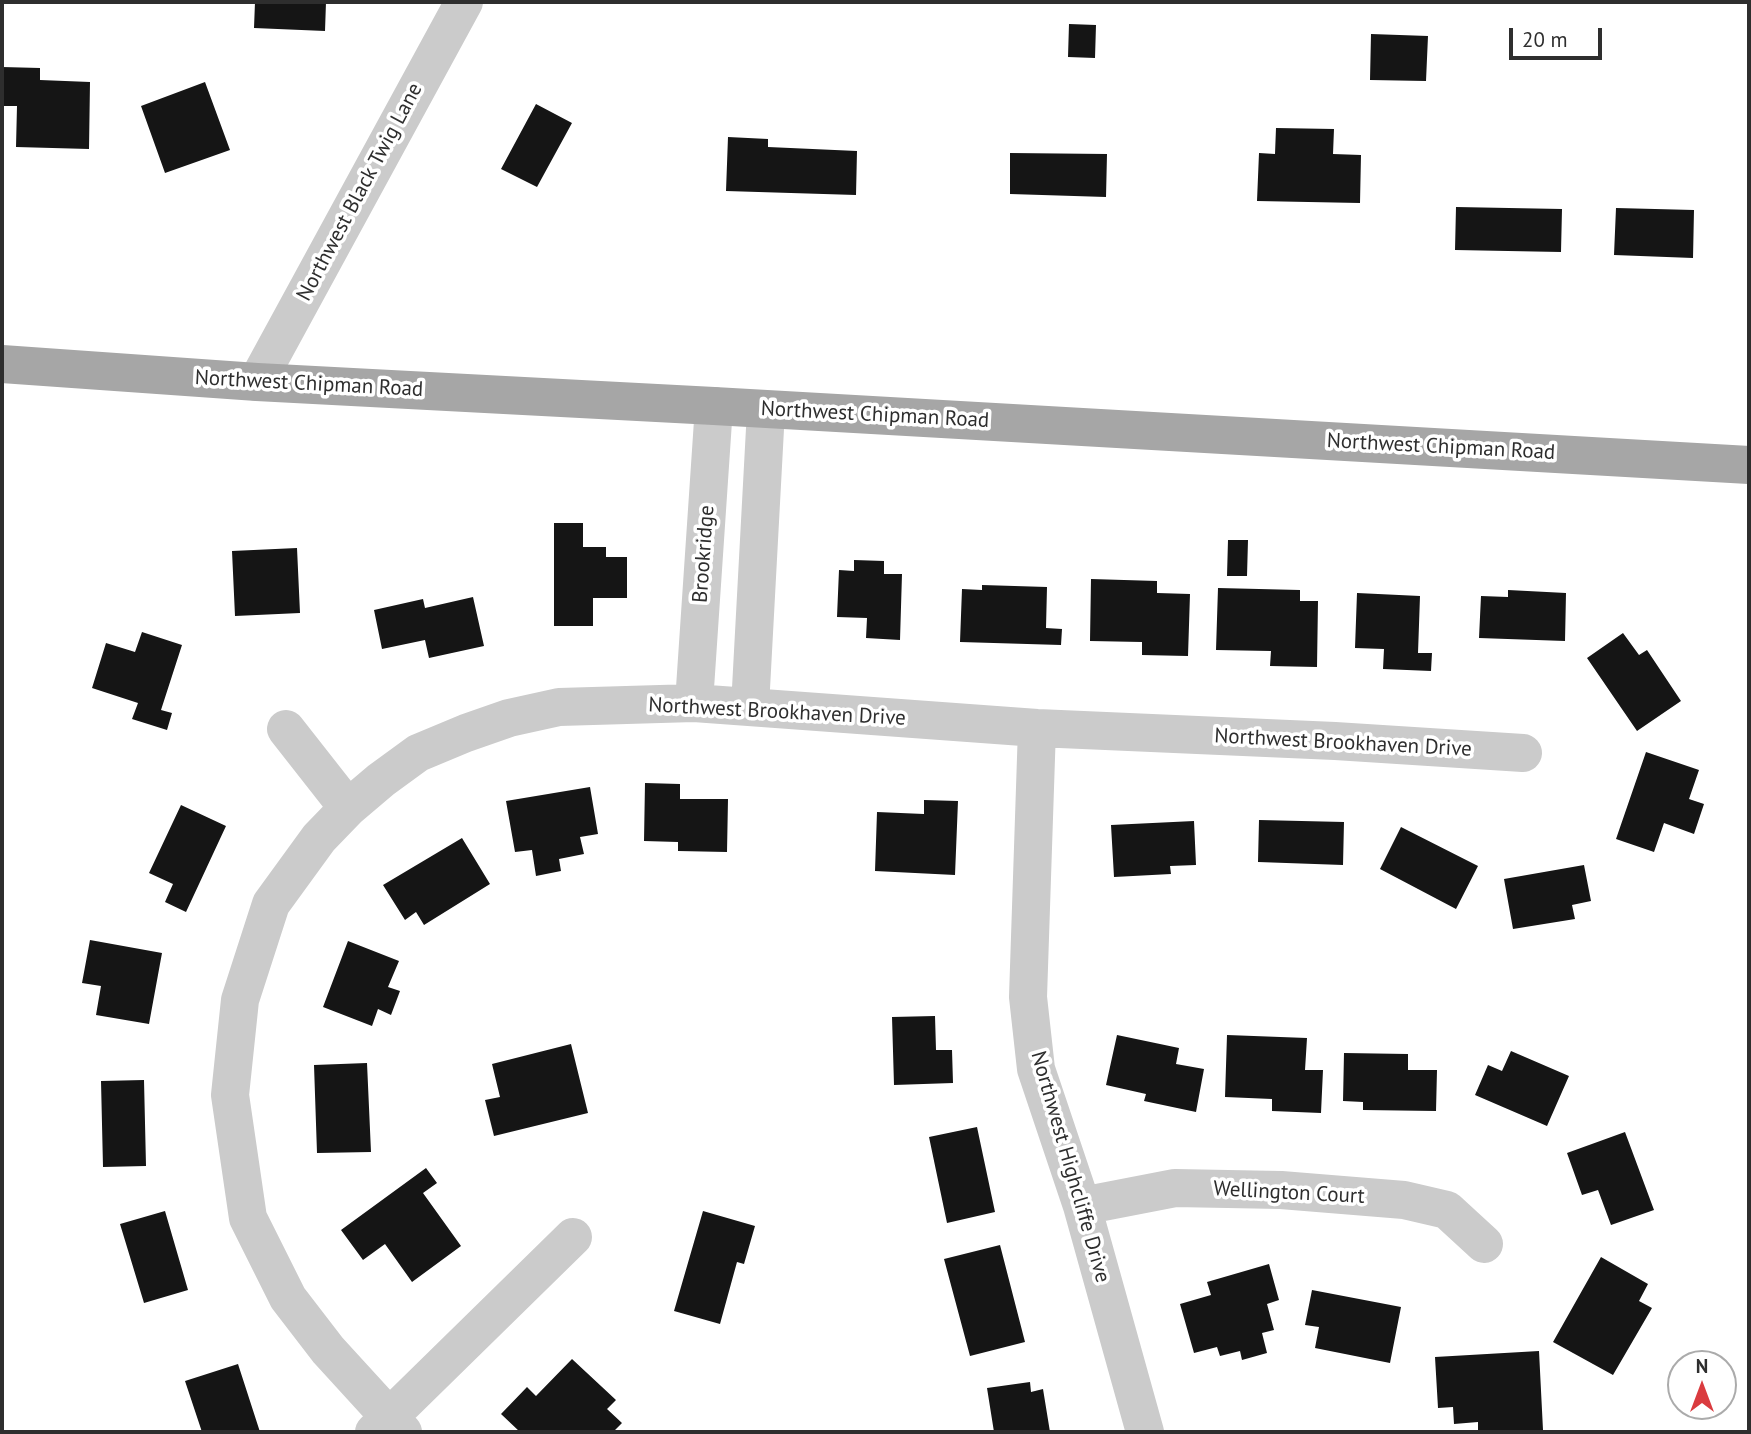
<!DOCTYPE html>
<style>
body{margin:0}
#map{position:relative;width:1751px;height:1434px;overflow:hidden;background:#fff;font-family:"PT Sans",sans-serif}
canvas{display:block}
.frame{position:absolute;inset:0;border:4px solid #2e2e2e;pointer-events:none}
.north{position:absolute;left:1667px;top:1350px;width:70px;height:70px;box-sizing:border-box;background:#fff;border:2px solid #ababab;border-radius:50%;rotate:0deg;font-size:19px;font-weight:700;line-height:28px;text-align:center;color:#2e2e2e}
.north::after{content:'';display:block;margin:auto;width:24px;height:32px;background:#da3b3f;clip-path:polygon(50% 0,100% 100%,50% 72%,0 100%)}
.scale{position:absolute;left:1509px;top:28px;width:93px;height:32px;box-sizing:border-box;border:4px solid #2e2e2e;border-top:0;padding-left:9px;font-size:21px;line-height:24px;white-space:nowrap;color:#2e2e2e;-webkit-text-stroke:5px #fff;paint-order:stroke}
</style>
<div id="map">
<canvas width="1751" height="1434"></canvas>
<div class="frame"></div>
<div class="north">N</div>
<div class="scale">20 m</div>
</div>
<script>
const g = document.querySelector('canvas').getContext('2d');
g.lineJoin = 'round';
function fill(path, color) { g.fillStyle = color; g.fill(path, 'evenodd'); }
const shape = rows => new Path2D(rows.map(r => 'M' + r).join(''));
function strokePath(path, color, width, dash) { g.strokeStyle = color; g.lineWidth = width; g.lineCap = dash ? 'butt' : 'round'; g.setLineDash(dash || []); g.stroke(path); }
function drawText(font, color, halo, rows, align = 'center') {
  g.font = font + ' "PT Sans",sans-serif'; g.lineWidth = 7; g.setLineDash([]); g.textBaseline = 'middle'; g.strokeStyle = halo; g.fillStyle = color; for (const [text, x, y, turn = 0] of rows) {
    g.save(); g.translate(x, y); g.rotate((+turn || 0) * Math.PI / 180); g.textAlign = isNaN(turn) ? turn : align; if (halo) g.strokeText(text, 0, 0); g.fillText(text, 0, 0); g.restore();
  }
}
const building = shape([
 [255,2,326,2,325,31,254,28],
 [1069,24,1096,25,1095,58,1068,57],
 [1371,34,1428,36,1426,81,1370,80],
 [2,67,40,68,40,80,90,82,89,149,16,147,17,106,2,106],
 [205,82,230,150,165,173,141,106],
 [536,104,572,123,537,187,501,169],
 [1276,128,1334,129,1333,154,1361,155,1360,203,1257,201,1259,153,1275,154],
 [728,137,768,139,768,147,857,151,856,195,726,191],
 [1010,153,1107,154,1106,197,1010,194],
 [1456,207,1562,209,1561,252,1455,250],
 [1616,208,1694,210,1693,258,1614,255],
 [554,523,583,523,583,547,606,547,606,557,627,557,627,598,593,598,593,626,554,626],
 [1228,540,1248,540,1247,576,1227,576],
 [297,548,300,613,235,616,232,551],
 [854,560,884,561,884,574,902,574,900,640,866,638,867,618,837,617,839,570,854,571],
 [1091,579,1157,581,1157,593,1190,594,1188,656,1142,655,1142,642,1090,641],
 [982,585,1047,587,1046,628,1062,629,1061,645,960,642,962,589,982,590],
 [1218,588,1300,590,1300,601,1318,601,1317,667,1270,666,1271,651,1216,650],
 [1508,590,1566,593,1565,641,1479,638,1481,596,1508,597],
 [1357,593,1420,596,1418,653,1432,653,1431,671,1383,669,1384,649,1355,648],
 [473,597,484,646,429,658,425,640,382,649,374,610,423,599,425,608],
 [142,632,182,645,161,710,172,713,167,730,132,719,138,703,92,688,106,643,135,652],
 [1623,633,1639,655,1647,650,1681,701,1637,731,1587,658],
 [1646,752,1699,770,1689,799,1704,804,1694,834,1664,823,1654,852,1616,839],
 [645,783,680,784,680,799,728,799,727,852,678,851,678,842,644,841],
 [590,787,598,834,580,837,584,854,559,859,561,871,536,876,532,850,515,852,506,801],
 [924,800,958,801,955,875,875,871,877,812,924,814],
 [181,805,226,826,186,912,165,902,173,884,149,873],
 [1259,820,1344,822,1343,865,1258,862],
 [1194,821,1196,865,1170,866,1171,874,1114,877,1111,825],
 [1401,827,1478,866,1456,909,1380,869],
 [462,838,490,884,424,925,416,912,405,920,383,885],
 [1584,865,1591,901,1572,905,1575,919,1513,929,1504,879],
 [90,940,162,953,149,1024,96,1015,101,986,82,983],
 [348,941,399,961,388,987,400,991,391,1015,378,1009,372,1026,323,1007],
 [935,1016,936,1050,952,1050,953,1083,894,1085,892,1017],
 [1117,1035,1179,1048,1176,1064,1204,1069,1196,1112,1144,1101,1146,1094,1106,1085],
 [1227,1035,1307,1038,1305,1070,1323,1070,1321,1113,1272,1111,1272,1099,1225,1097],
 [571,1044,588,1113,494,1136,485,1100,500,1097,492,1064],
 [1511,1051,1569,1076,1547,1126,1475,1095,1488,1065,1502,1071],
 [1344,1053,1408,1054,1408,1070,1437,1070,1436,1111,1363,1110,1363,1102,1343,1101],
 [367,1063,371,1152,317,1153,314,1065],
 [144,1080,146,1166,103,1167,101,1081],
 [977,1127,995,1212,947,1223,929,1137],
 [1625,1132,1654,1210,1611,1225,1598,1190,1582,1195,1567,1153],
 [426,1168,437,1183,423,1193,461,1246,412,1282,385,1244,363,1260,341,1230],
 [165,1211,188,1290,144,1303,120,1224],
 [703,1211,755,1226,744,1264,737,1262,720,1324,674,1311],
 [1000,1245,1025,1342,970,1356,944,1259],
 [1601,1257,1648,1284,1639,1301,1652,1308,1613,1375,1553,1342],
 [1269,1264,1279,1300,1267,1304,1274,1330,1262,1333,1267,1353,1242,1360,1240,1351,1220,1356,1217,1347,1194,1353,1180,1304,1211,1295,1207,1282],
 [1312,1290,1401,1307,1390,1363,1315,1348,1319,1327,1305,1325],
 [1539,1351,1543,1430,1478,1432,1478,1422,1454,1424,1453,1407,1438,1408,1435,1357],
 [572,1359,616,1400,607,1409,622,1423,613,1432,520,1432,501,1414,527,1387,536,1396],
 [238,1364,260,1432,202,1432,185,1381],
 [1030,1382,1031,1392,1043,1389,1050,1432,994,1432,987,1388]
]);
const minor = shape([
 [257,382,464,2],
 [694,703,714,406],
 [750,707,766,410],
 [1037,728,1028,997,1036,1069,1082,1206,1145,1432],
 [286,729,348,808],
 [1082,1206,1175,1188,1281,1190,1404,1200,1447,1210,1484,1244],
 [374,1432,573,1237],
 [403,1432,328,1350,288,1298,248,1218,230,1095,240,1000,271,904,319,838,348,808,381,780,418,753,466,733,509,718,559,707,694,703,1037,728,1335,741,1523,753]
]);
const major = shape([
 [2,364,257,382,714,406,1749,465]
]);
const streetNames = [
 ["Northwest Black Twig Lane",360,192,-62],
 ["Northwest Chipman Road",309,384,3],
 ["Northwest Chipman Road",875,415,3],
 ["Northwest Chipman Road",1441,447,3],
 ["Brookridge",704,554,-86],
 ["Northwest Brookhaven Drive",777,712,3],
 ["Northwest Brookhaven Drive",1343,743,3],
 ["Northwest Highcliffe Drive",1070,1167,74],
 ["Wellington Court",1289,1193,3]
];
fill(building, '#151515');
strokePath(minor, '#cbcbcb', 38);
strokePath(major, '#a6a6a6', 38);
drawText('21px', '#2e2e2e', '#fff', streetNames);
</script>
